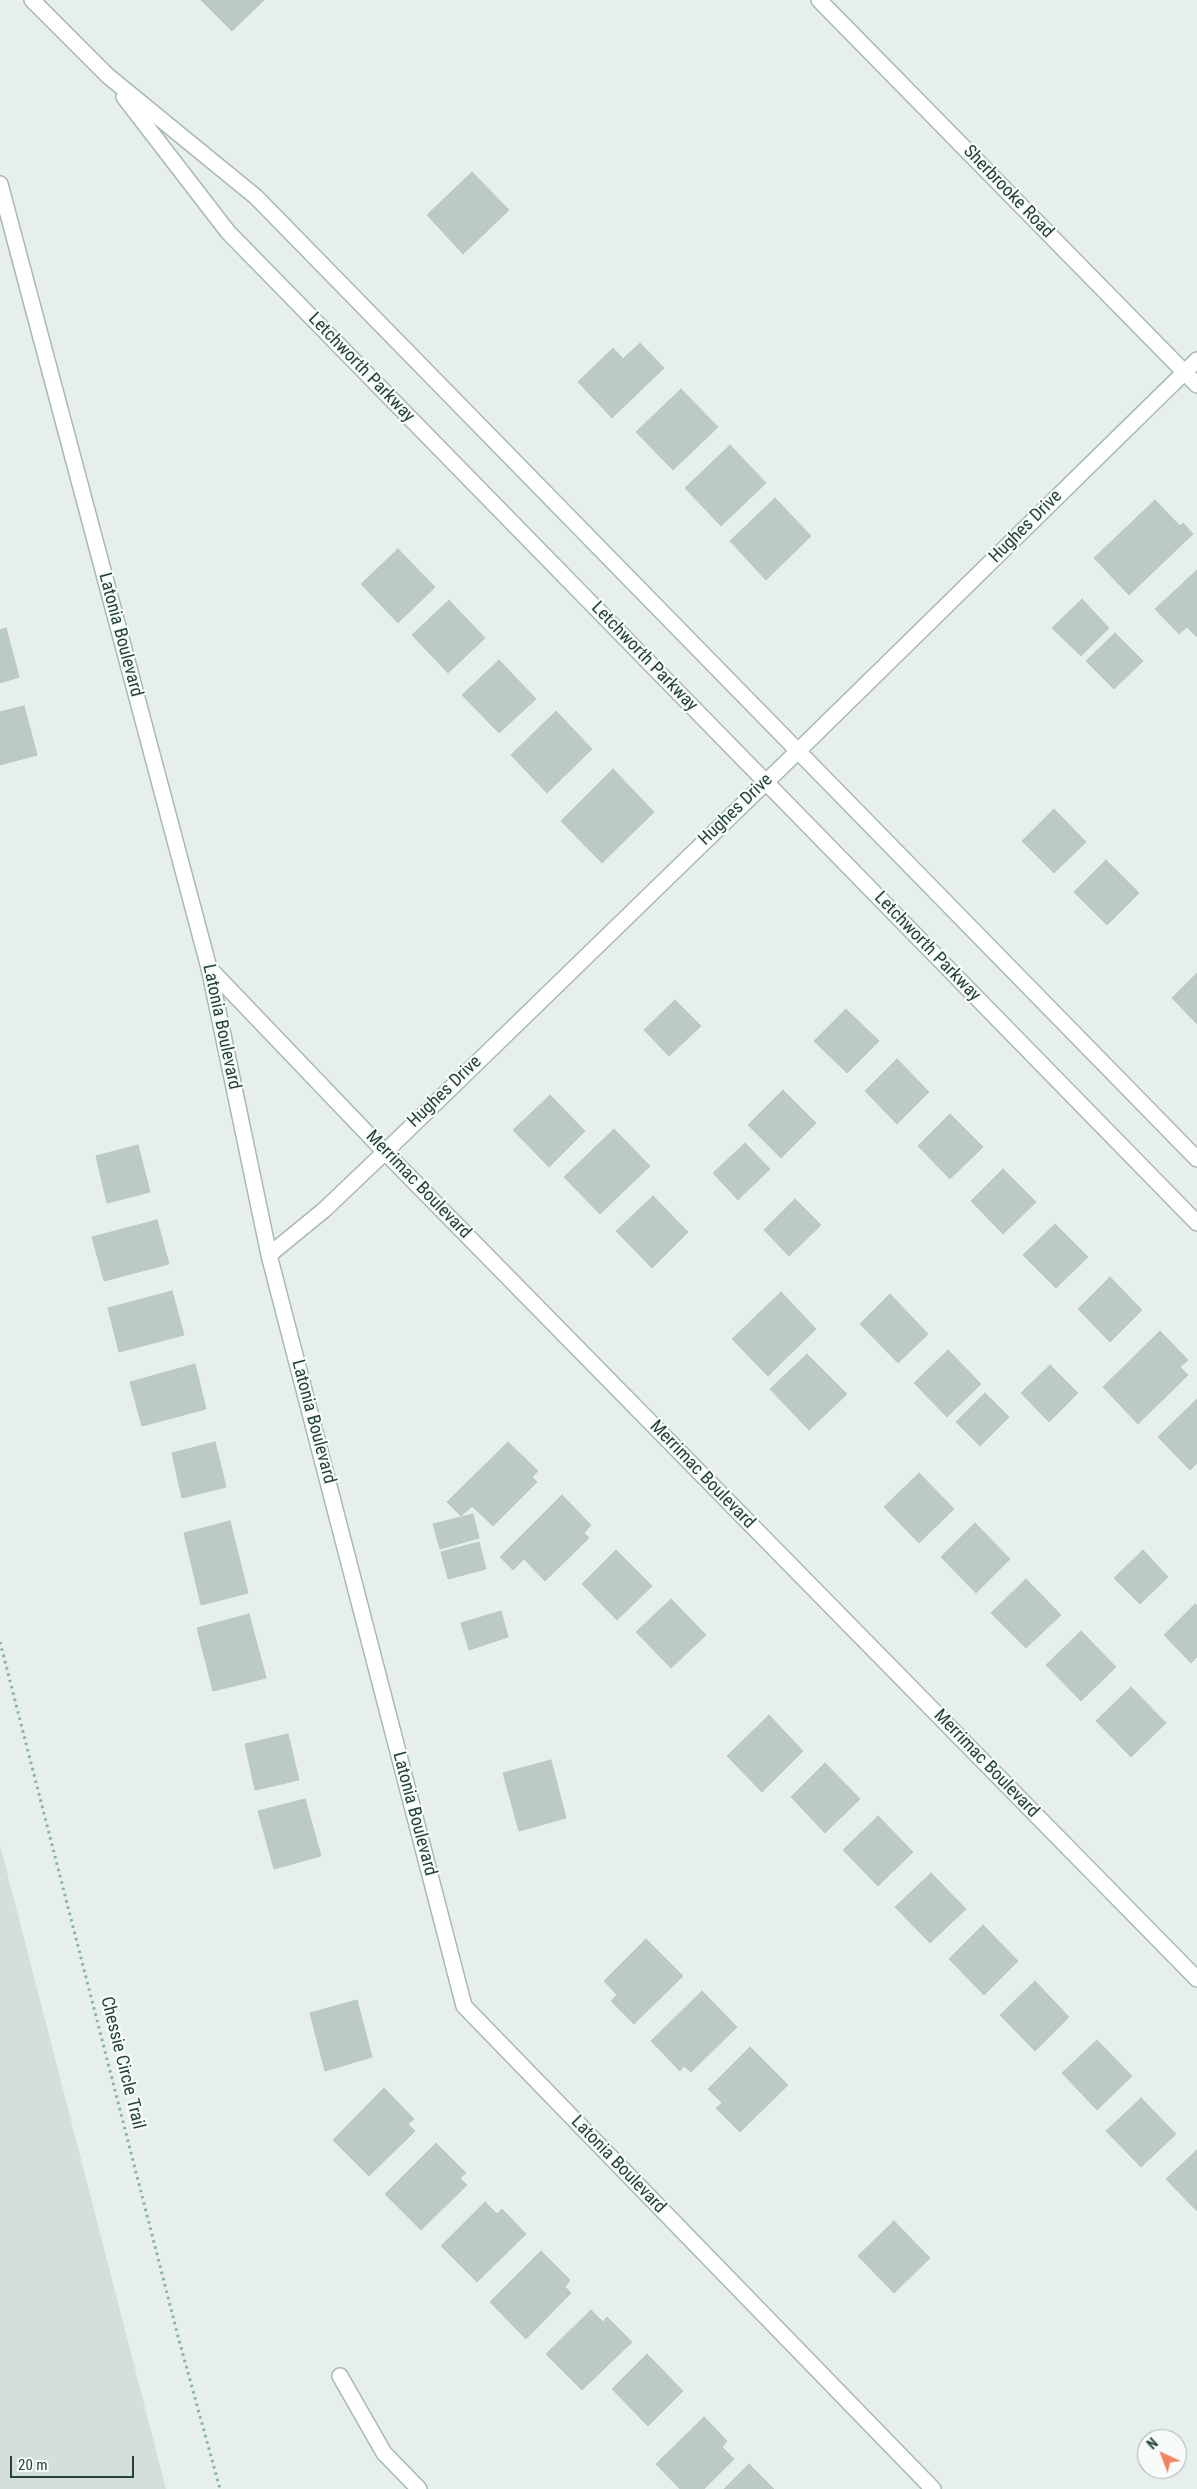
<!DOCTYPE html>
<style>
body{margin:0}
#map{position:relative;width:1197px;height:2489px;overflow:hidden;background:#e6efeb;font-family:"Roboto Condensed",sans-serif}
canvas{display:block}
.north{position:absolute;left:1137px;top:2429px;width:50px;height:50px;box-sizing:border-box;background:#f7fbf9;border:1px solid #a3b1ad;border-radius:50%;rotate:317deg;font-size:14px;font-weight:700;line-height:20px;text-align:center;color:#24423a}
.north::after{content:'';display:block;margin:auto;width:18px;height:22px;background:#f4845f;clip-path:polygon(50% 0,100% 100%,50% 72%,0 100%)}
.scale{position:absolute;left:10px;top:2456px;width:124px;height:22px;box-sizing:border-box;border:2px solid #24423a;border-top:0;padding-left:6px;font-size:15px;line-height:18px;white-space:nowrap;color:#24423a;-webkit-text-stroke:4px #f7fbf9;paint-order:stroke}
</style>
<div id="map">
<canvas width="1197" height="2489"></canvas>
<div class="north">N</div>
<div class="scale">20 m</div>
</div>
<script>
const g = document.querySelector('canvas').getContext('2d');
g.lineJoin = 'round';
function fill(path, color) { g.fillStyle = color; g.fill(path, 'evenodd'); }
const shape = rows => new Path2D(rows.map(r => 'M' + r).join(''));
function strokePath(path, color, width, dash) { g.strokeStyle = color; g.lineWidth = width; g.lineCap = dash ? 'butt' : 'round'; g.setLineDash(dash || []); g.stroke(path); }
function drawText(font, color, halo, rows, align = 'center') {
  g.font = font + ' "Roboto Condensed",sans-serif'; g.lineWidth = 4.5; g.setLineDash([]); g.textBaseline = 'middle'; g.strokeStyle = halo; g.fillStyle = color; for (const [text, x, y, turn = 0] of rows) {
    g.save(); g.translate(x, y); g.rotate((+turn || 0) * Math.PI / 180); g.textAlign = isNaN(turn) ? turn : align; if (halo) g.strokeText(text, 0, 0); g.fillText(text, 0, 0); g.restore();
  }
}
const built = shape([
 [0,1845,166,2489,0,2489]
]);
const building = shape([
 [201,0,264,0,232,31,201,0],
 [472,172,509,210,463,254,427,215,472,172],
 [640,343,664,368,612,418,578,382,613,348,623,359,640,343],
 [681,389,718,427,673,470,636,432,681,389],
 [730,445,766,483,721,526,685,488,730,445],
 [775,498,811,536,766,580,730,541,775,498],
 [1155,500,1180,526,1183,523,1193,534,1129,595,1094,558,1155,500],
 [398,549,435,587,398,623,361,584,398,549],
 [1197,570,1197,637,1187,627,1179,634,1155,609,1197,570],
 [1082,599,1109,628,1081,656,1052,628,1082,599],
 [449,600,485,638,448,673,412,635,449,600],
 [6,628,19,677,0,683,0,630,6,628],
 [1115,633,1143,661,1114,689,1086,661,1115,633],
 [499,660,536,699,499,733,462,695,499,660],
 [24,706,37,755,0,765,0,712,24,706],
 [556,711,592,749,547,793,511,755,556,711],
 [613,769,654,812,602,863,561,821,613,769],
 [1054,809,1086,842,1054,873,1022,841,1054,809],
 [1106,860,1139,893,1107,925,1074,892,1106,860],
 [1197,973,1197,1024,1172,998,1197,973],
 [675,1000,701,1026,669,1056,644,1030,675,1000],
 [846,1009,879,1041,847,1073,814,1041,846,1009],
 [897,1059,929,1092,897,1124,865,1091,897,1059],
 [783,1090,816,1123,781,1158,748,1125,783,1090],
 [550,1095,585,1131,549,1167,513,1130,550,1095],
 [950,1114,983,1147,950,1179,918,1146,950,1114],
 [614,1129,650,1166,600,1214,564,1177,614,1129],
 [745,1143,770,1169,738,1200,713,1173,745,1143],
 [138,1145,150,1192,107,1203,96,1156,138,1145],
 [1003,1169,1036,1202,1003,1234,971,1201,1003,1169],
 [653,1196,688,1232,652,1268,616,1231,653,1196],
 [795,1199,821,1225,789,1256,764,1230,795,1199],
 [157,1220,169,1264,104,1281,92,1237,157,1220],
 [1055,1224,1088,1257,1056,1288,1023,1255,1055,1224],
 [1110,1277,1142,1310,1110,1342,1078,1309,1110,1277],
 [172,1291,184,1335,119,1352,108,1308,172,1291],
 [781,1292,816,1329,768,1376,732,1339,781,1292],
 [890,1294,928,1334,898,1363,860,1324,890,1294],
 [1160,1331,1188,1360,1180,1367,1188,1375,1138,1424,1103,1387,1160,1331],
 [948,1350,981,1384,947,1417,914,1383,948,1350],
 [807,1354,847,1394,809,1430,770,1389,807,1354],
 [195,1364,206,1409,142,1426,130,1382,195,1364],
 [1050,1365,1078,1393,1049,1422,1021,1393,1050,1365],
 [985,1393,1009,1417,980,1446,956,1422,985,1393],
 [1197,1399,1197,1463,1190,1470,1158,1437,1197,1399],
 [215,1442,226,1487,182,1498,172,1453,215,1442],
 [508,1442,538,1471,532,1477,537,1482,493,1526,472,1506,461,1516,447,1502,508,1442],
 [919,1473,954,1509,919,1543,884,1507,919,1473],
 [562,1495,591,1525,584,1533,589,1538,545,1581,524,1559,513,1570,500,1557,562,1495],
 [473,1514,479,1538,440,1549,433,1524,473,1514],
 [230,1521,248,1593,201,1605,184,1533,230,1521],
 [975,1523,1010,1559,976,1593,941,1557,975,1523],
 [479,1542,486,1569,448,1579,441,1552,479,1542],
 [616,1550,652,1586,617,1620,582,1584,616,1550],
 [1143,1550,1168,1577,1140,1604,1114,1578,1143,1550],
 [1026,1579,1061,1615,1026,1648,991,1613,1026,1579],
 [671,1599,706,1635,671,1668,636,1632,671,1599],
 [1195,1604,1197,1606,1197,1657,1191,1663,1164,1635,1195,1604],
 [501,1611,508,1637,469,1650,461,1623,501,1611],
 [249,1614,266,1678,213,1691,197,1628,249,1614],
 [1081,1631,1116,1667,1081,1701,1046,1665,1081,1631],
 [1131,1687,1166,1723,1131,1757,1096,1721,1131,1687],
 [769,1715,803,1751,762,1792,727,1756,769,1715],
 [288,1734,299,1780,255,1790,245,1744,288,1734],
 [551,1760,566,1818,519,1831,503,1773,551,1760],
 [825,1763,860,1799,825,1833,791,1797,825,1763],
 [305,1799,321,1856,274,1869,258,1811,305,1799],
 [878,1816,913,1852,878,1886,843,1850,878,1816],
 [931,1873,966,1909,930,1943,895,1907,931,1873],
 [983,1925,1018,1961,984,1995,949,1959,983,1925],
 [646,1939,683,1976,634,2024,611,2001,617,1995,604,1981,646,1939],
 [1035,1981,1069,2017,1035,2051,1000,2015,1035,1981],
 [702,1991,737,2027,691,2072,684,2066,680,2071,651,2041,702,1991],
 [357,2000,372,2057,325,2071,310,2013,357,2000],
 [1097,2040,1132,2076,1097,2110,1062,2073,1097,2040],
 [750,2047,788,2085,740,2132,716,2108,722,2103,708,2089,750,2047],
 [384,2088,414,2119,408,2124,415,2131,369,2176,333,2140,384,2088],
 [1141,2098,1176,2134,1141,2167,1106,2131,1141,2098],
 [436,2143,466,2173,460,2178,467,2185,421,2230,385,2194,436,2143],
 [1197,2150,1197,2211,1166,2179,1197,2150],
 [485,2202,497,2214,502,2209,526,2234,477,2282,441,2246,485,2202],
 [894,2221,930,2258,894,2293,858,2256,894,2221],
 [541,2251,570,2280,565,2287,571,2293,526,2339,490,2302,541,2251],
 [591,2310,603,2322,607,2317,632,2342,582,2390,546,2354,591,2310],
 [647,2354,683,2391,648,2426,612,2389,647,2354],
 [704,2417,727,2441,722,2447,734,2459,704,2489,680,2489,656,2464,704,2417],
 [749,2464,774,2489,724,2489,749,2464]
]);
const path = shape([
 [0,1642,179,2340,220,2489]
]);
const minor = shape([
 [32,0,108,76,256,197,1197,1159],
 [819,0,1197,385],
 [124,97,228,232,1197,1223],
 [0,184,209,968,269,1255,464,2006,933,2489],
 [209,968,385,1152,1197,1979],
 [269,1255,324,1210,385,1152,798,751,1197,360],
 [340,2376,384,2453,419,2489]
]);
const streetNames = [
 ["Sherbrooke Road",1008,192,46],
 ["Letchworth Parkway",361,368,46],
 ["Hughes Drive",1026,527,-45],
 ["Latonia Boulevard",120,635,75],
 ["Letchworth Parkway",644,657,46],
 ["Hughes Drive",736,810,-44],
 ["Letchworth Parkway",927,947,46],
 ["Latonia Boulevard",221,1027,78],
 ["Hughes Drive",445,1092,-44],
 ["Merrimac Boulevard",418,1185,46],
 ["Latonia Boulevard",313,1422,75],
 ["Merrimac Boulevard",702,1475,46],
 ["Merrimac Boulevard",986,1764,46],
 ["Latonia Boulevard",414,1814,75],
 ["Chessie Circle Trail",122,2063,76],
 ["Latonia Boulevard",618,2165,46]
];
fill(built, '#d4dfda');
fill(building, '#bbcac4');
strokePath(building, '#b8c9c2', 1);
strokePath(minor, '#a8b8b2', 18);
strokePath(path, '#86b3a5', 3, [2.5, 4]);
strokePath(minor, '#fff', 15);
drawText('18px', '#24423a', '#f7fbf9', streetNames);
</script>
